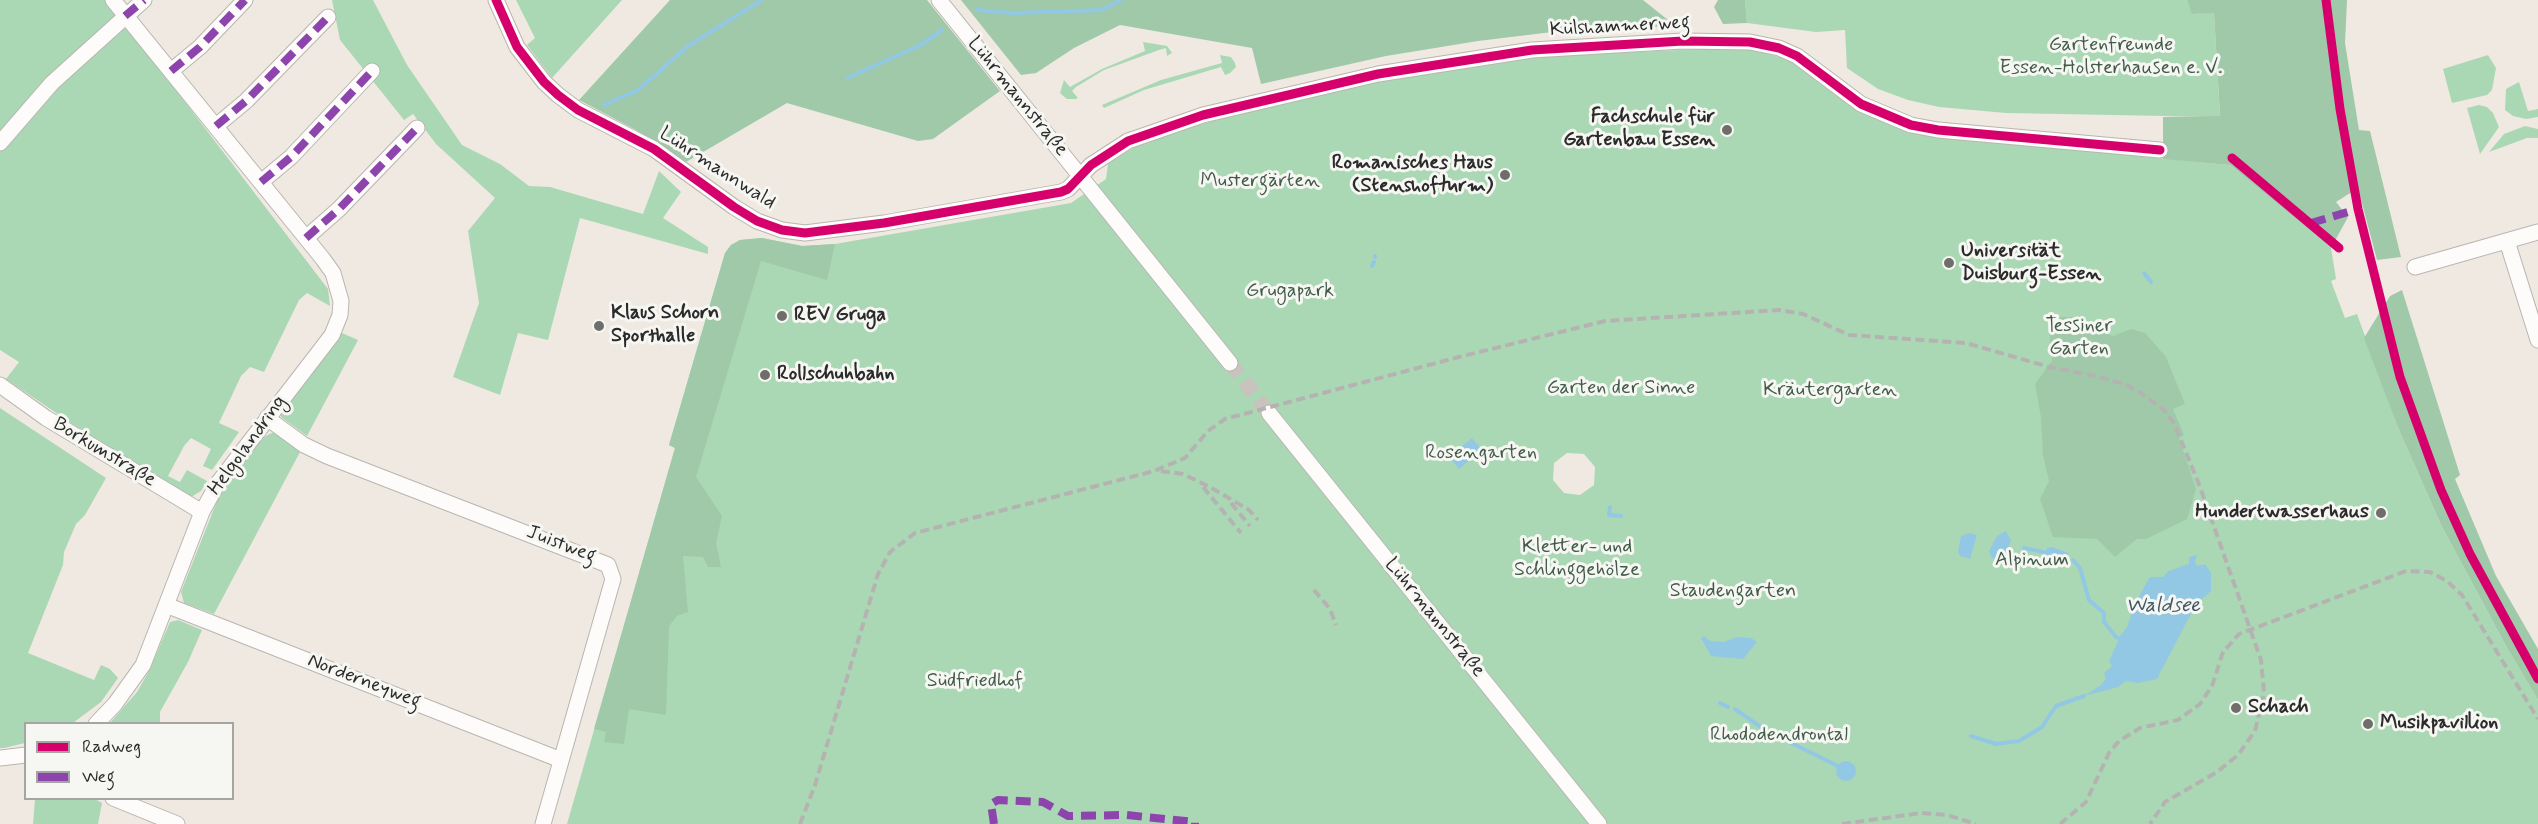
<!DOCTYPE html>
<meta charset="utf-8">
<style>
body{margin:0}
#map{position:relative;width:2538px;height:824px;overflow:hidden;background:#efe9e2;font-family:Mynerve,sans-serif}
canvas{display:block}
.legend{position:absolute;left:24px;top:722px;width:210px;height:78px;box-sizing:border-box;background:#f6f6f2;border:2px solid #a5a5a2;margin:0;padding:8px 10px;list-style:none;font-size:18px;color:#2b2b2b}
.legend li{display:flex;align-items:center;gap:12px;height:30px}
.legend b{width:30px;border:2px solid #a5a5a2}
</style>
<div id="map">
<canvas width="2538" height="824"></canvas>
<ul class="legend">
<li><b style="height:8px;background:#d6006c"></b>Radweg</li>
<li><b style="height:8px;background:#8e44ad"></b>Weg</li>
</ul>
</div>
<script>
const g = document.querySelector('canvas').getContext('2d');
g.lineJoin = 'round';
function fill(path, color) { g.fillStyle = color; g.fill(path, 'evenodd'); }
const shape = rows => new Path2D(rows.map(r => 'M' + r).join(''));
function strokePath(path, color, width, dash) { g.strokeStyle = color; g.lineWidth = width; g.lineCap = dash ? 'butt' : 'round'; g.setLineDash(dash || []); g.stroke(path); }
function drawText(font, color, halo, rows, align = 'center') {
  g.font = font + ' Mynerve,sans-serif'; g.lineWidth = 6; g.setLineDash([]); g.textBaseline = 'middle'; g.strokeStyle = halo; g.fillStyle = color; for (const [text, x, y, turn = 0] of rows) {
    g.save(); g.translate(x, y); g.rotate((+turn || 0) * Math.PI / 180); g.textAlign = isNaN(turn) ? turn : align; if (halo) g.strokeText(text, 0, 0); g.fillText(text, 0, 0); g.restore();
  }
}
const green = shape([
 [0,0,107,0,328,289,330,306,307,293,299,300,264,372,250,367,241,376,219,423,239,432,212,470,203,466,211,449,191,438,184,446,168,476,180,482,187,470,207,481,201,491,191,497,117,454,6,379,19,362,0,350],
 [332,0,373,0,407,65,462,145,500,164,529,186,550,187,643,214,659,171,681,192,663,218,708,247,708,254,580,218,548,340,518,333,500,395,453,377,479,303,468,231,495,198,436,144,413,114,404,120,340,40],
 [516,0,622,0,552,78,527,45,535,38],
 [1745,0,2187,0,2193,14,2214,12,2220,117,2006,113,1939,107,1908,100,1878,89,1847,68,1845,30,1816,32,1747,23],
 [1143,42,1167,46,1172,53,1167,56,1166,48,1159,50,1104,70,1076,87,1072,91,1078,98,1076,99,1067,99,1060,93,1064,80,1070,87,1102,69,1145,51],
 [1745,47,1799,63,1863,113,1895,127,1925,135,2230,165,2331,248,2336,279,2331,281,2345,318,2357,314,2399,430,2441,525,2506,646,2538,700,2538,824,567,824,675,448,669,445,725,253,731,245,740,240,762,238,802,246,835,244,1071,203,1106,179,1108,164,1141,143,1224,117,1390,79,1476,64,1549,56],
 [1567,453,1584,454,1595,467,1594,485,1580,495,1564,493,1553,480,1554,463],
 [1220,55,1231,57,1235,63,1236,67,1230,73,1225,75,1221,67,1144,90,1104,108,1102,105,1161,80,1222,63],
 [2488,55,2496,68,2492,90,2487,95,2452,103,2443,69],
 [2519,82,2528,111,2538,109,2538,117,2526,119,2513,116,2505,110,2506,89],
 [2479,105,2487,107,2493,113,2499,127,2480,154,2467,108],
 [2525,126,2538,129,2538,138,2527,138,2489,152,2504,134],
 [342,333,358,340,307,436,281,417,280,410],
 [0,408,106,478,85,515,76,524,64,552,63,565,28,653,94,680,101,665,110,669,118,678,101,702,73,723,26,724,25,743,4,748,0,748],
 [274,432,300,452,214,614,184,603,181,592,221,491,255,441],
 [178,620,202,630,188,662,160,712,160,723,110,723,137,692,149,671,170,622],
 [35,799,95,799,102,803,98,824,33,824]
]);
const forest = shape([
 [670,0,927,0,1000,91,933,139,918,141,787,103,686,162,636,130,579,100],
 [961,0,1643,0,1668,20,1686,26,1577,29,1478,41,1386,56,1261,84,1252,48,1120,25,1074,48,1036,73,1021,75],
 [1718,0,1745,0,1747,23,1723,24,1714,7],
 [2187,0,2347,0,2345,43,2359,130,2370,131,2401,257,2377,260,2358,188,2336,202,2348,217,2331,248,2230,165,2163,159,2163,117,2220,116,2214,13,2192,14],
 [762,238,802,246,835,244,827,280,761,261,696,477,722,516,716,543,721,567,708,567,703,557,683,556,688,612,677,616,669,626,666,715,629,709,624,744,604,742,606,732,594,729,675,448,669,445,725,253,731,245,740,240],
 [2402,290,2460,475,2455,479,2496,576,2538,649,2538,700,2506,646,2441,525,2399,430,2364,338,2390,296],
 [2048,317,2074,317,2113,336,2131,329,2145,333,2166,357,2185,404,2173,409,2184,435,2179,438,2196,489,2187,519,2146,539,2137,539,2115,557,2097,539,2053,537,2040,499,2049,481,2043,455,2041,417,2035,384,2052,361]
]);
const water = shape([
 [1472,438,1482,450,1459,469,1449,456],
 [2006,531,2011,540,2004,560,1998,561,1991,557,1989,551,1997,536],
 [1970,533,1977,535,1970,559,1960,556,1958,552,1961,536],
 [2052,547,2069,553,2066,562,2061,559,2050,563,2045,556,2047,548],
 [2197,555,2195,562,2197,566,2205,564,2211,573,2211,591,2202,599,2198,600,2157,679,2138,683,2126,681,2118,687,2084,696,2101,685,2106,678,2104,673,2112,666,2109,661,2118,641,2116,637,2120,636,2127,627,2135,603,2150,577,2163,577,2168,571,2189,564,2189,557],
 [1704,636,1710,641,1724,642,1737,637,1751,638,1757,642,1743,659,1711,656,1701,638],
 '1836 771a10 10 0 1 1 20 0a10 10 0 1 1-20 0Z'
]);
const stream = shape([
 [977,10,1013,13,1102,10,1121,0],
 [847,78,921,45,942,30],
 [604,105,638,90,688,46,762,0],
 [1375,257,1375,256],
 [1372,266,1374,262],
 [2144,273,2151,282],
 [1610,507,1609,515,1621,516],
 [2024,548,2048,553],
 [2073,560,2080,568,2089,600,2104,613,2104,622,2116,637],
 [1720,703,1728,707],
 [1735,709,1765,730,1838,766],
 [1971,736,1996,744,2019,741,2042,727,2056,706,2084,696]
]);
const minorTunnel = shape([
 [1230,363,1269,413]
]);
const minor = shape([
 [496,0,517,47,544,82,558,95,578,110,654,149,734,207,757,221,782,230,805,233,884,223,1061,192,1068,189,1091,165,1128,141,1203,115,1378,74,1532,50,1683,41,1750,42,1779,48,1797,56,1861,104,1911,125,1938,130,2160,150],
 [939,0,1230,363],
 [171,71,200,47,245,0],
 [216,126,246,101,328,17],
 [0,143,52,83,144,0],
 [261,182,291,157,372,71],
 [306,238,339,209,417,128],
 [2507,241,2538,340],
 [2415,267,2538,232],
 [0,385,46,418,202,512],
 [1269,413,1599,824],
 [267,418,304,445,327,456,608,565,613,579,543,824],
 [166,605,561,760],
 [96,724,115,704,143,665,202,512,218,483,332,335,340,315,341,301,333,273,323,259,113,0],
 [0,758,26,755],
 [113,798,177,824]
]);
const rail = shape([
 [1161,471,1183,474,1210,487,1249,510,1258,520],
 [1203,487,1241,533],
 [1231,503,1250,526],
 [1314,590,1330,609,1336,625],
 [800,824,815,785,878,574,890,552,915,533,1154,471,1185,458,1208,431,1225,419,1459,357,1605,321,1779,310,1803,314,1849,335,1966,343,2049,367,2096,376,2127,385,2144,395,2164,410,2174,423,2200,487,2261,660,2264,693,2255,731,2238,755,2217,772,2165,802,2150,824],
 [1842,824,1921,813,1947,815,1976,824],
 [2060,824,2086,802,2109,753,2119,741,2140,728,2178,720,2200,704,2212,686,2223,652,2239,634,2406,571,2430,572,2447,581,2462,595,2538,719]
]);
const quiet = shape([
 [125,16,144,0],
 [171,71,200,47,245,0],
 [216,126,246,101,328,17],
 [261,182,291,157,372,71],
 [2311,223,2358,209],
 [306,238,339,209,417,128],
 [994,824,991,804,998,800,1043,802,1068,816,1126,815,1195,822,1195,824]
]);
const cycleway = shape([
 [496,0,517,47,544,82,558,95,578,110,654,149,734,207,757,221,782,230,805,233,884,223,1061,192,1068,189,1091,165,1128,141,1203,115,1378,74,1532,50,1683,41,1750,42,1779,48,1797,56,1861,104,1911,125,1938,130,2160,150],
 [2326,0,2340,109,2358,209,2400,377,2441,490,2470,554,2538,679],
 [2232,158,2339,248]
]);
const markers = [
 [1727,130,6,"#706e6b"],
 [1505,175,6,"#706e6b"],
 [1949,263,6,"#706e6b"],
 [782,316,6,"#706e6b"],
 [599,326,6,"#706e6b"],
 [765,375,6,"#706e6b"],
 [2381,513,6,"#706e6b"],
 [2236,708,6,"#706e6b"],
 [2368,724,6,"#706e6b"]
];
const streetNames = [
 ["Külshammerweg",1620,27,-3],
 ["Lührmannstraße",1017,97,51],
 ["Lührmannwald",717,169,33],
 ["Helgolandring",248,446,-54],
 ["Borkumstraße",104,453,31],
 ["Juistweg",561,545,21],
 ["Lührmannstraße",1434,618,51],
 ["Norderneyweg",364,682,21]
];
const parkNames = [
 ["Gartenfreunde",2111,46],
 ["Essen-Holsterhausen e. V.",2111,69],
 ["Mustergärten",1260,182],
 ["Grugapark",1290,292],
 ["Tessiner",2079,327],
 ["Garten",2079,350],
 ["Garten der Sinne",1621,389],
 ["Kräutergarten",1830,391],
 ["Rosengarten",1481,454],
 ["Kletter- und",1577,548],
 ["Schlinggehölze",1577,571],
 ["Alpinum",2032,561],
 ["Staudengarten",1733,592],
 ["Südfriedhof",975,682],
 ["Rhododendrontal",1779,736]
];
const poiNames = [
 ["Fachschule für",1715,118,"right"],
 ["Gartenbau Essen",1715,141,"right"],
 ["Romanisches Haus",1493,164,"right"],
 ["(Stenshofturm)",1493,187,"right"],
 ["Universität",1961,252],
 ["Duisburg-Essen",1961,275],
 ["Klaus Schorn",611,314],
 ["Sporthalle",611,337],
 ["REV Gruga",794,316],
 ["Rollschuhbahn",777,375],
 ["Hundertwasserhaus",2369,513,"right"],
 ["Schach",2248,708],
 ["Musikpavillion",2380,724]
];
const waterNames = [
 ["Waldsee",2163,607]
];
fill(green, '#abd8b4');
fill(forest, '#9fc9a9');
fill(water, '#92c8e4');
strokePath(stream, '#92c8e4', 4);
strokePath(minorTunnel, '#c8c3bd', 15, [15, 8]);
strokePath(minor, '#b9b5b0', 17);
strokePath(minor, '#fdfcfb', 15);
strokePath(rail, '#b4b3b2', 4, [9, 4.5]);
strokePath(quiet, '#8e44ad', 8, [15, 8]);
strokePath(cycleway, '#d6006c', 9);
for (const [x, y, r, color] of markers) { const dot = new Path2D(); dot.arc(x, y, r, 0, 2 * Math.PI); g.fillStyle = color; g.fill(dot); strokePath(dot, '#f6f6f2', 2); }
drawText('20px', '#2b2b2b', '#f6f6f2', streetNames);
drawText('20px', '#415b49', '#f6f6f2', parkNames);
drawText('bold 20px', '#2b2b2b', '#f6f6f2', poiNames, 'left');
drawText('italic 21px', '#3e5663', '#f6f6f2', waterNames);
</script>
